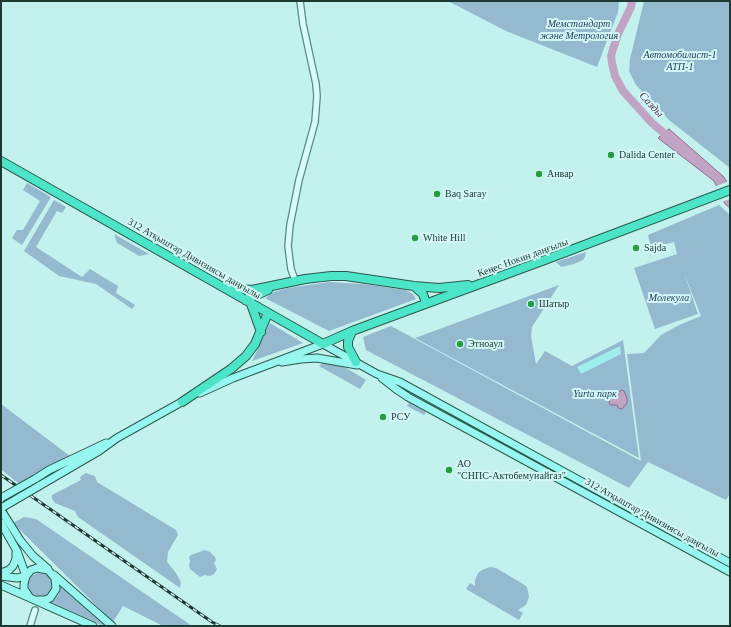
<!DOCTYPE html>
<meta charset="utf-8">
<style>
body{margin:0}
#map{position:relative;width:731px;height:627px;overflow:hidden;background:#c2f1ee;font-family:"Times New Roman",serif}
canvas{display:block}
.frame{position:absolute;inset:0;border:2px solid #1d3a32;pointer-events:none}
</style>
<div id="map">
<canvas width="731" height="627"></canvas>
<div class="frame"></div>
</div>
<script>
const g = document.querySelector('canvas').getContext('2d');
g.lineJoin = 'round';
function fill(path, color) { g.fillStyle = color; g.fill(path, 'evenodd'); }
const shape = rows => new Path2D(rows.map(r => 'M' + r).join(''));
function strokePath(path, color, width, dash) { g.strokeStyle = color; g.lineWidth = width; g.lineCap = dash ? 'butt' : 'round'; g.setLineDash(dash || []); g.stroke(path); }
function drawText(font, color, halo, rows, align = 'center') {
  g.font = font + ' "Times New Roman",serif'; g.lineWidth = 4; g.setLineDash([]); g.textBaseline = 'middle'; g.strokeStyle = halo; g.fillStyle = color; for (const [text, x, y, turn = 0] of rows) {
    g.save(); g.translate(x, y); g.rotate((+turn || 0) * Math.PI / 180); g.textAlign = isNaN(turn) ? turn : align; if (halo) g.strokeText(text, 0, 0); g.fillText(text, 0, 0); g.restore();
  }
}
const green = shape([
 [448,1,619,1,619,2,618,12,597,67,506,31],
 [644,1,730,1,730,168,669,120,636,85,629,71,630,59],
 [27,183,51,197,22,245,12,238,17,230,23,230,40,201,23,190],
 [54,200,66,207,62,213,57,211,36,247,82,277,90,269,118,286,116,293,135,305,132,309,96,284,59,276,24,251],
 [719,205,730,215,730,494,726,500,648,462,629,488,366,350,363,337,391,326,641,461,627,354,644,353,661,335,679,325,701,316,684,273,698,314,655,329,634,268,677,254,674,242,651,248,648,235],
 [114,234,149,254,139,256,117,243],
 [586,252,585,257,583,260,574,264,561,267,556,262],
 [330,282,362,284,406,290,413,294,416,299,329,331,265,298,274,292,288,288],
 [559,285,532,327,531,336,536,364,545,351,572,366,623,340,639,458,415,338],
 [270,323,303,343,252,361],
 [324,362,334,364,346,368,366,380,360,389,319,366],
 [409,403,426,412,424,415,407,406],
 [1,404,70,456,19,484,1,469],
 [86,473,95,476,97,482,176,530,178,535,168,552,167,562,176,573,181,582,180,588,78,517,75,511,55,503,52,499,52,495,81,480,80,477],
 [24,517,36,519,192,626,163,626,123,606,113,622,13,523],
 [205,550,210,552,215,557,216,560,214,563,217,569,214,574,210,576,205,575,200,577,190,569,189,565,190,561,189,557,191,555],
 [490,567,496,568,523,584,527,587,529,597,526,605,518,610,523,613,519,620,466,589,470,583,475,586,475,580,478,573,482,570],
 '28 585a12 12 0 1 1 24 0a12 12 0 1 1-24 0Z',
 [60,586,100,621,107,626,103,626,50,603,58,595]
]);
const sand = shape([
 [620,346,621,354,581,374,577,367]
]);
const water = shape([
 [669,129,724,177,730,188,730,208,725,204,714,181,658,138,669,129],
 [622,390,624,391,627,398,627,403,622,409,618,408,617,405,610,405,609,399,613,396,610,395,617,393,622,390]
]);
const pier = shape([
 [729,181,730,184,730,199,722,202,714,187]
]);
const river = shape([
 [632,1,631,7,618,34,613,49,611,56,612,63,615,76,623,91,652,123,672,140]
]);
const minor = shape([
 [295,280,291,269,288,246,290,225,299,180,315,122,317,96,316,84,303,24,300,1],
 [30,626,35,610]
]);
const major = shape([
 [282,362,301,359,317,358,357,365],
 [382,378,396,389,408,397,730,572],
 [200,393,233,378,323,344,377,374,400,382,730,563],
 [35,479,49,470,106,443],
 [39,486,99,451,117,438,187,399],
 [1,510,20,540,33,556,48,569],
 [1,523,17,551,26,576],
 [1,573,9,570,13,566,16,559,16,553],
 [54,575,112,626],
 [1,576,17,578,26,576],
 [1,585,93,626],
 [30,598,24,589,24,584,26,576,31,570,37,568,48,570,55,578,56,589,50,598,45,600,37,600]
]);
const highway = shape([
 [1,161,323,344,352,331,542,261,730,190],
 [414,286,423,294,426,303],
 [228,288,252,290,305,279,331,276,346,276,414,286,439,288,468,285],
 [245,300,268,290],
 [251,304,261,332],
 [352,331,348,341,348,347,356,362],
 [182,402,231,369,246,356,255,344,268,313]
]);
const rail = shape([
 [1,475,212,622,220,626]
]);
const majorBridge = shape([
 [1,498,35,479],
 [3,507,39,486]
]);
const markers = [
 [611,155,4,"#249e41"],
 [539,174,4,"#249e41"],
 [437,194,4,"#249e41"],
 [415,238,4,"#249e41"],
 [636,248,4,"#249e41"],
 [531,304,4,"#249e41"],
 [460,344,4,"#249e41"],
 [383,417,4,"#249e41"],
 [449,470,4,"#249e41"]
];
const parkNames = [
 ["Мемстандарт",579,24],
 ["және Метрология",579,36],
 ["Автомобилист-1",680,55],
 ["АТП-1",680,67],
 ["Молекула",669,298],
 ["Yurta парк",595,394]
];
const poiNames = [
 ["Dalida Center",619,155],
 ["Анвар",547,174],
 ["Baq Saray",445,194],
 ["White Hill",423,238],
 ["Sajda",644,248],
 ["Шатыр",539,304],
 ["Этноаул",468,344],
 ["РСУ",391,417],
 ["АО",457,464],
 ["\"СНПС-Актобемунайгаз\"",457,476]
];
const streetNames = [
 ["Кеңес Нокин даңғылы",523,258,-20],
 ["312 Атқыштар Дивизиясы даңғылы",194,259,30],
 ["312 Атқыштар Дивизиясы даңғылы",652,518,29]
];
const waterNames = [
 ["Сазды",651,105,47]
];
fill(green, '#95bacf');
fill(sand, '#9deeed');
fill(water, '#c1a4c3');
strokePath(water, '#926b92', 1);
fill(pier, '#c2f1ee');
strokePath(river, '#c1a4c3', 8);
strokePath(minor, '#588b80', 8);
strokePath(major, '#2c594c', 9);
strokePath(highway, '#2c594c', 10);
strokePath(minor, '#d6fbf9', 5.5);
strokePath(major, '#97f6f0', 7);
strokePath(highway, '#4de5c8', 8);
strokePath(rail, '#1d3a32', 3);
strokePath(rail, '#d2f7f6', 1.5, [4.5]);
strokePath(majorBridge, '#2c594c', 9, []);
strokePath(majorBridge, '#97f6f0', 7);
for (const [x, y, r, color] of markers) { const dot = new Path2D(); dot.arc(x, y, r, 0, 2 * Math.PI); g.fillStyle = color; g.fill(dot); strokePath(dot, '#d2f7f6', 1.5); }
drawText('italic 10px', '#223d58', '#d2f7f6', parkNames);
drawText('10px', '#1d3a32', '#d2f7f6', poiNames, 'left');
drawText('10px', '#1d3a32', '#d2f7f6', streetNames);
drawText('italic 11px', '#5b2b52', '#d2f7f6', waterNames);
</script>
